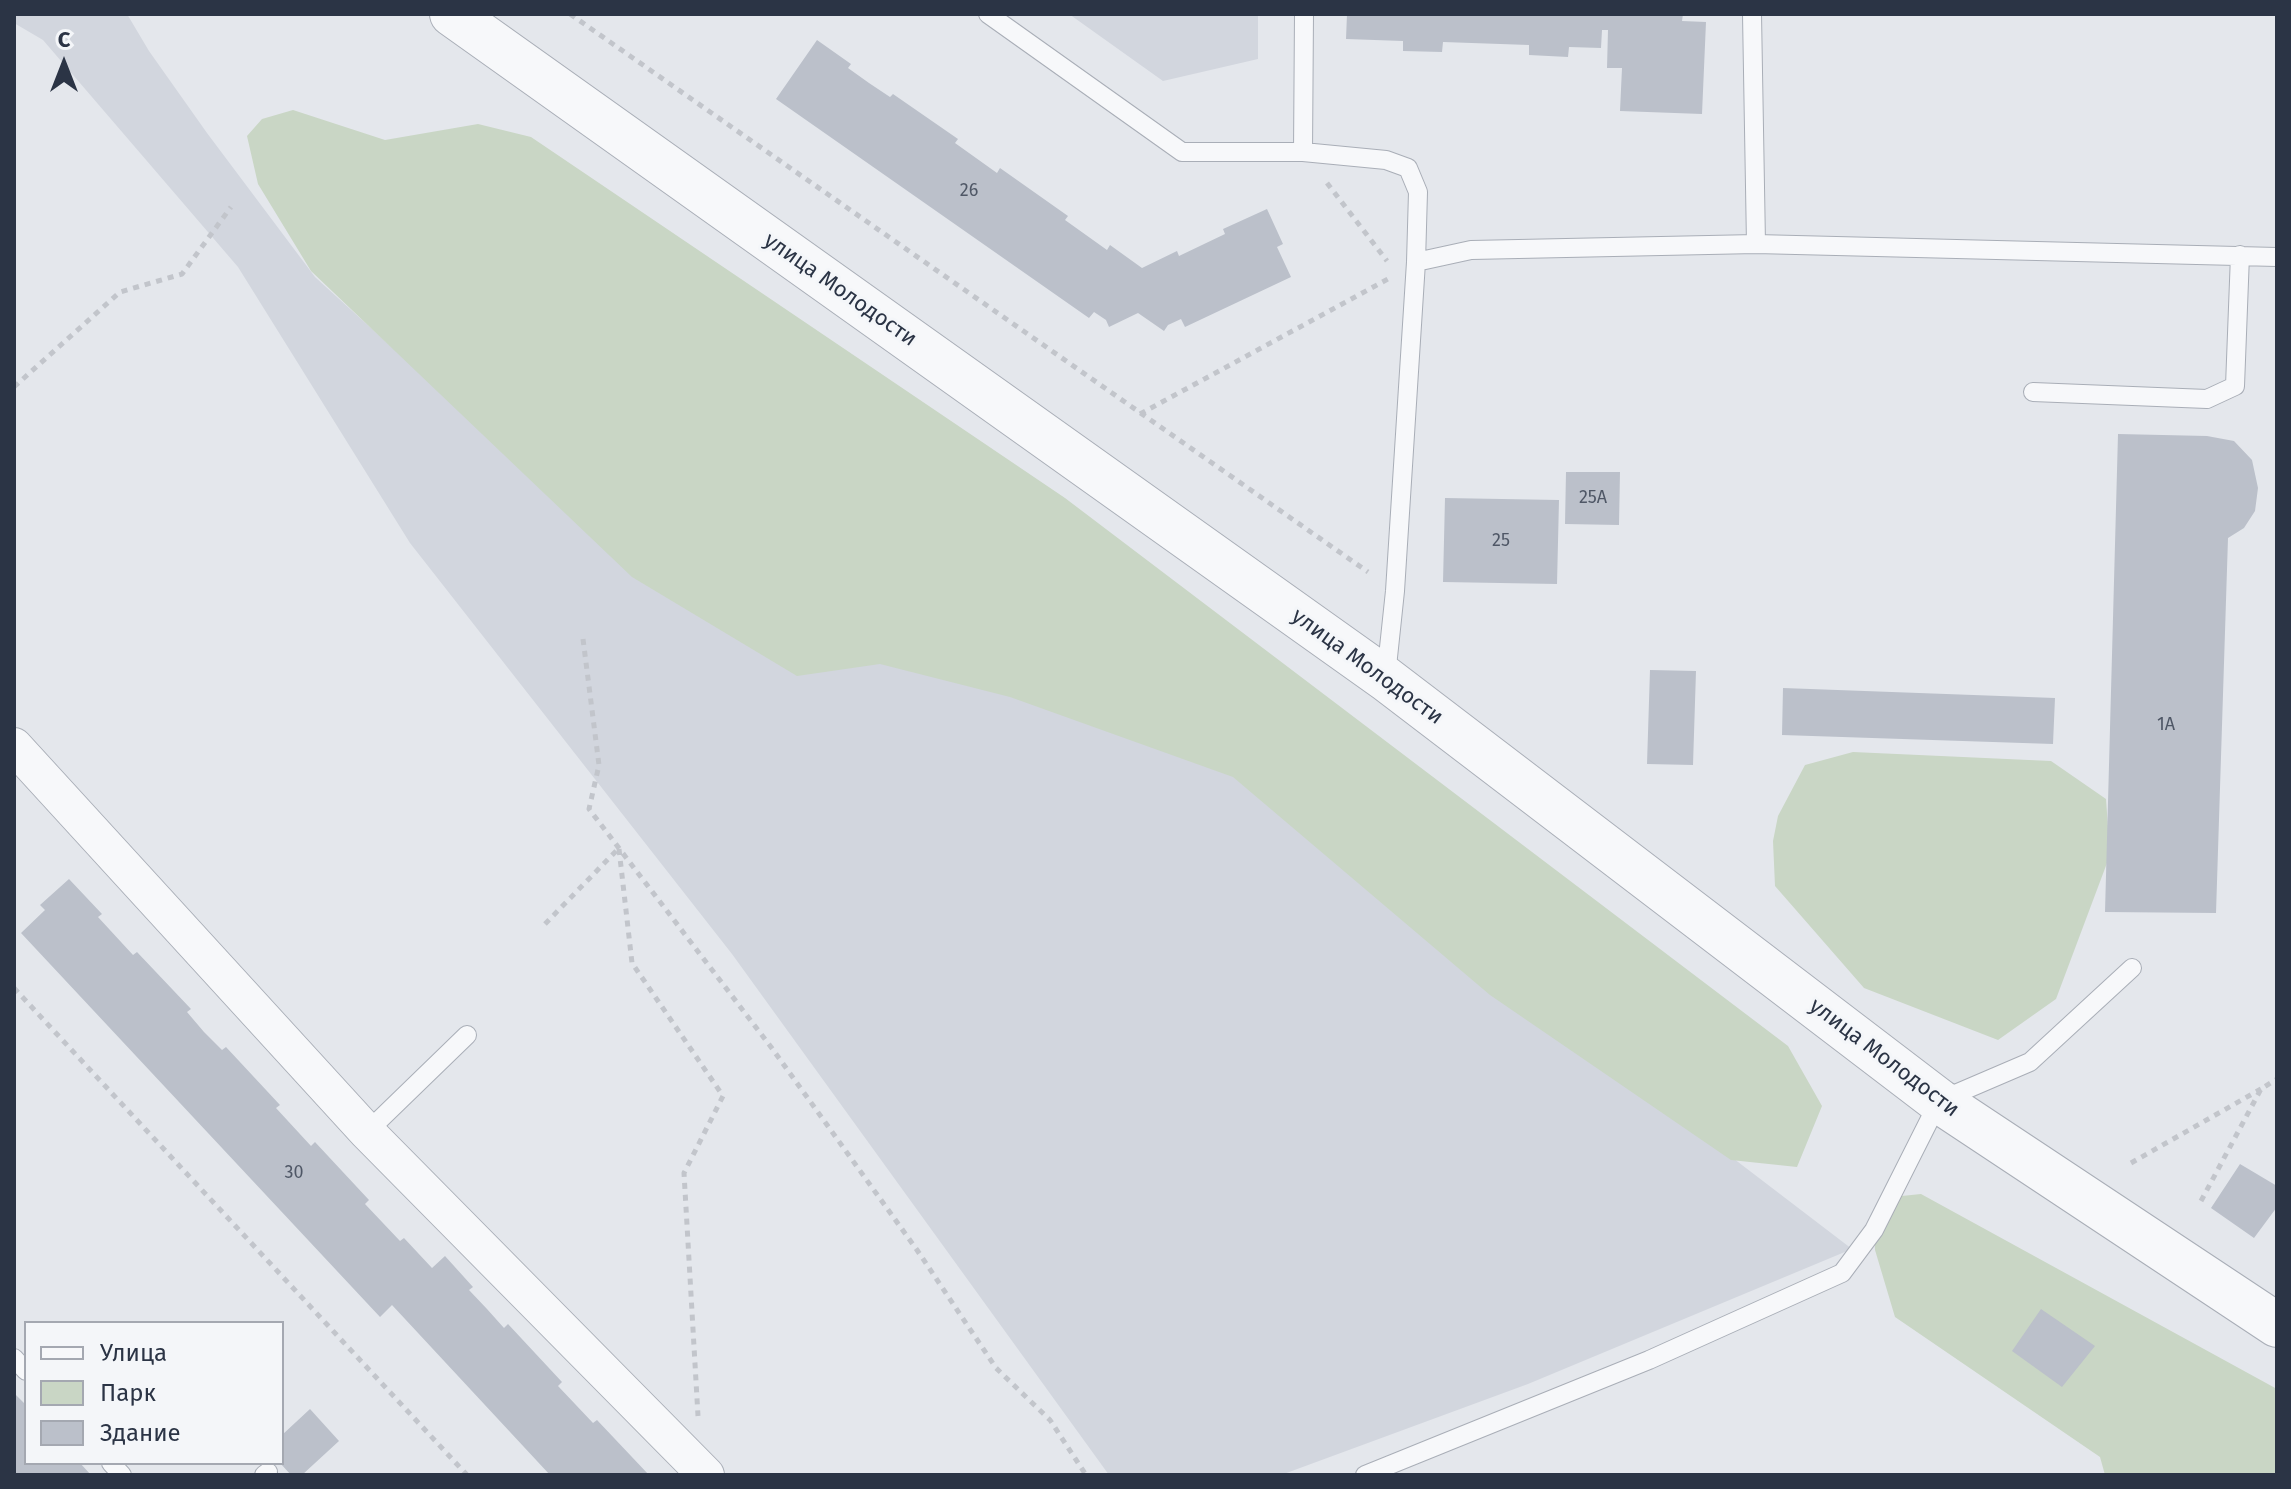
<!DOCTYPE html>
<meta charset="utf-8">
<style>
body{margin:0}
#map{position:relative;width:2291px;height:1489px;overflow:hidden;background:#e4e7ec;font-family:"Fira Sans",sans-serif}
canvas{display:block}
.frame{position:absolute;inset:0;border:16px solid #2b3445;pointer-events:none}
.legend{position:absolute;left:24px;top:1321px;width:260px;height:144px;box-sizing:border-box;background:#f4f6f9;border:2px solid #a4a8b1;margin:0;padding:10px 14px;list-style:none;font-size:24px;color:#2b3445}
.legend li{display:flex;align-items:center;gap:16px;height:40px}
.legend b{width:40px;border:2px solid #a4a8b1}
.north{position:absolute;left:24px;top:24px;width:80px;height:80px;-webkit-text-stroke:6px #f4f6f9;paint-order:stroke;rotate:0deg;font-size:22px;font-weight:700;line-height:32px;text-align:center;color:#2b3445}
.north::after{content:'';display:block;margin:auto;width:28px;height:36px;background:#2b3445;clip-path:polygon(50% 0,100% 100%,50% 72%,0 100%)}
</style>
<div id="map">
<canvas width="2291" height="1489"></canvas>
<div class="frame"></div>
<ul class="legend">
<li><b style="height:10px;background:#f7f8fa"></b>Улица</li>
<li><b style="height:22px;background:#c9d6c5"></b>Парк</li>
<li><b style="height:22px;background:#bbc0ca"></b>Здание</li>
</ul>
<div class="north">С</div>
</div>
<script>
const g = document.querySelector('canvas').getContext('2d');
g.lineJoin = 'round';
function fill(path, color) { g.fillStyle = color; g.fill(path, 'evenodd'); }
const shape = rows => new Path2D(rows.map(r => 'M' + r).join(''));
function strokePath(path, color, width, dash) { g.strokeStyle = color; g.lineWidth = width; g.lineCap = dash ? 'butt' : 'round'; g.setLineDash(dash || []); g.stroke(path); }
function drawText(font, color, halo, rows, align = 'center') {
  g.font = font + ' "Fira Sans",sans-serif'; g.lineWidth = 6; g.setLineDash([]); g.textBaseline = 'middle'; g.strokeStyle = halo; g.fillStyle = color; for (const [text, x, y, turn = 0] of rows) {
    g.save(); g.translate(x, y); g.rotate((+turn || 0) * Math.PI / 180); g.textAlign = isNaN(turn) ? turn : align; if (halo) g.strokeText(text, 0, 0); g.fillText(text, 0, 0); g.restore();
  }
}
const built = shape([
 [14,14,127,14,149,51,207,133,315,277,530,473,893,652,1209,758,1852,1249,1528,1384,1281,1475,1109,1475,732,954,410,543,238,267,43,40,14,23],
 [1069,14,1258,14,1258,59,1163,81]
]);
const green = shape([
 [293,110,385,140,478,124,531,137,1065,498,1788,1046,1822,1106,1797,1167,1731,1160,1490,995,1233,777,1010,697,880,664,797,676,632,577,311,271,258,184,247,136,262,119],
 [1853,752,2051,761,2106,799,2110,855,2056,999,1998,1040,1864,988,1775,886,1773,841,1778,816,1805,765],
 [1921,1194,2277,1389,2277,1475,2105,1475,2100,1457,1895,1317,1875,1250,1874,1230,1892,1197]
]);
const building = shape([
 [1347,14,1683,14,1682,21,1706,22,1702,114,1620,111,1622,68,1607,68,1608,30,1602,30,1601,48,1569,47,1568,57,1529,55,1529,45,1443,42,1442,52,1403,51,1403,41,1346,39],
 [817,40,851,64,848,68,869,83,890,97,893,94,958,139,955,143,997,173,1000,168,1068,216,1065,220,1107,250,1110,245,1142,268,1177,251,1179,256,1225,234,1223,229,1267,209,1283,244,1277,247,1291,277,1185,327,1181,319,1168,325,1164,331,1138,313,1109,327,1106,320,1094,312,1089,318,776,99],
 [2118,434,2207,436,2234,441,2252,460,2258,488,2255,511,2244,528,2228,538,2216,913,2105,912],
 [1566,472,1620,472,1619,525,1565,524],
 [1445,498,1559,500,1557,584,1443,582],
 [1650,670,1696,671,1693,765,1647,764],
 [1783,688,2055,698,2053,744,1782,735],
 [69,879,102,914,98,917,133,955,137,952,191,1009,187,1012,204,1032,222,1050,226,1047,280,1105,276,1108,311,1146,315,1142,369,1200,365,1204,400,1241,404,1238,432,1268,445,1256,473,1287,469,1290,487,1309,504,1328,508,1324,562,1382,558,1386,593,1423,597,1420,649,1475,550,1475,392,1305,380,1317,21,933,45,910,40,905],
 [2240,1164,2277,1186,2277,1207,2254,1238,2211,1208],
 [2041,1309,2095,1346,2062,1387,2012,1351],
 [14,1393,26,1405,26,1463,80,1463,91,1475,14,1475],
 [310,1409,339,1441,302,1475,291,1475,280,1463,282,1463,282,1435]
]);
const path = shape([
 [570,14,1368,572],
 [1327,183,1387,261],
 [14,387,120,292,182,274,231,207],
 [1140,414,1388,279],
 [583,639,599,765,589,809,771,1047,917,1250,996,1368,1050,1420,1086,1475],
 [619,849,632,963,723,1096,684,1173,698,1416],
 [545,924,618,849],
 [14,988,467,1475],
 [2131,1163,2261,1089],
 [2201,1201,2261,1089,2277,1079]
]);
const service = shape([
 [988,14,1182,152,1303,152,1386,160,1408,168,1418,192,1416,262,1395,591,1386,676],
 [1752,14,1756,244],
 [1303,152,1304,14],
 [1416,262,1471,250,1756,244,2277,257],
 [2033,392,2207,399,2235,386,2240,255],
 [367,1132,467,1035],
 [14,1358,26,1371],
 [111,1463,122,1475],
 [264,1475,268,1472],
 [1365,1475,1649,1360,1842,1273,1874,1230,1939,1101,2030,1062,2132,968]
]);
const minor = shape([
 [14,746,367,1132,706,1475]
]);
const tertiary = shape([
 [452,14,1386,679,1939,1101,2277,1325]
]);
const numberNames = [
 ["26",969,191],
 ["25А",1593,498],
 ["25",1501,541],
 ["1А",2166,725],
 ["30",294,1173]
];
const streetNames = [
 ["улица Молодости",840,290,35],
 ["улица Молодости",1367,667,36],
 ["улица Молодости",1884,1058,37]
];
fill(built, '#d2d6de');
fill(green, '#c9d6c5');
fill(building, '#bbc0ca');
strokePath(service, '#a9aeb7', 20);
strokePath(minor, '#a9aeb7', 38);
strokePath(tertiary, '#a9aeb7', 46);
strokePath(path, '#c2c5cb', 5, [6, 6]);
strokePath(service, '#f7f8fa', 18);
strokePath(minor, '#f7f8fa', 36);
strokePath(tertiary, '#f7f8fa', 44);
drawText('18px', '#4f5766', null, numberNames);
drawText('22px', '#2b3445', '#f4f6f9', streetNames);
</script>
